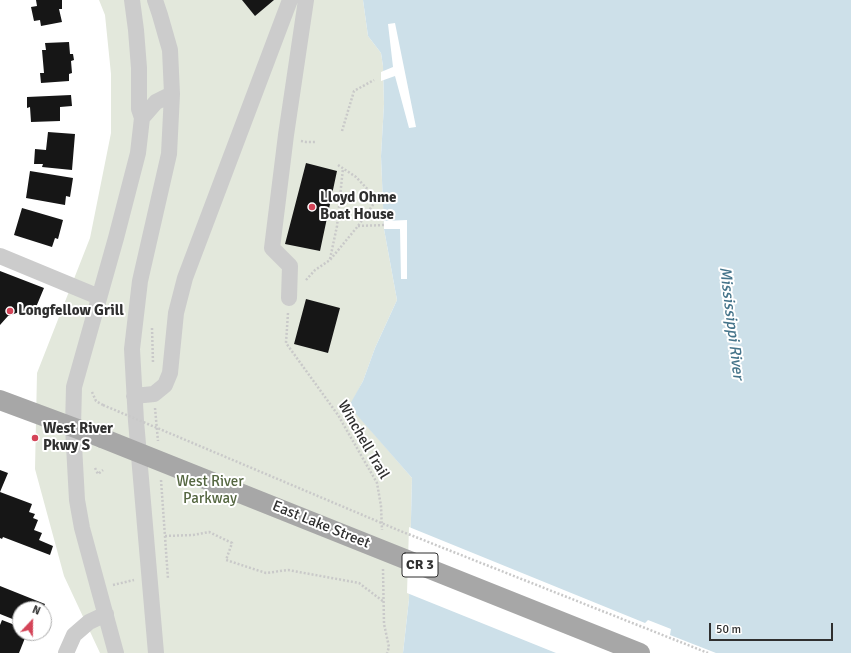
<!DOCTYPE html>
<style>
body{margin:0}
#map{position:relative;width:851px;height:653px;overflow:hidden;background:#fff;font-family:Signika,sans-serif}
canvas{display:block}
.north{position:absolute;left:12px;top:601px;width:40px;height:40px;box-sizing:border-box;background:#fff;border:1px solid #acacac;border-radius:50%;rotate:22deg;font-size:11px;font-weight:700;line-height:16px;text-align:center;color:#2f2f2f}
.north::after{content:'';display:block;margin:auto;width:14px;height:18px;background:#d44458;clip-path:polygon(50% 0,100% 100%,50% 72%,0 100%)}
.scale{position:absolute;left:709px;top:623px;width:124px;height:18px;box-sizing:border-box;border:2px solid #2f2f2f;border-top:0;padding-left:5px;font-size:12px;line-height:14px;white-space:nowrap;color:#2f2f2f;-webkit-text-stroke:3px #fff;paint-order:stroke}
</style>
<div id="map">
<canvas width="851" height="653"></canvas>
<div class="north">N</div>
<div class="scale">50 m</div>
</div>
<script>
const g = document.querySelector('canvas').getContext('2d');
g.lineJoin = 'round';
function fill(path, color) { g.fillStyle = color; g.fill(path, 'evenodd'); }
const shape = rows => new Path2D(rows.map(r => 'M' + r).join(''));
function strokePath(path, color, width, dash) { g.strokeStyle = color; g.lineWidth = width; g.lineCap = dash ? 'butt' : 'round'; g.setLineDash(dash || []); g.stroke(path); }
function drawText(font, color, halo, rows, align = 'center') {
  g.font = font + ' Signika,sans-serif'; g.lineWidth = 4; g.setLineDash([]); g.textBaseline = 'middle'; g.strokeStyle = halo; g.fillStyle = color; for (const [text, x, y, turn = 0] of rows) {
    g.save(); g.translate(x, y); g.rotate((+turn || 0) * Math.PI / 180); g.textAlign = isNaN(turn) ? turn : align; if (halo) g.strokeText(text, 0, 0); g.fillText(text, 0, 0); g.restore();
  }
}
const green = shape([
 [99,0,363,0,368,36,381,53,383,66,384,104,381,156,384,229,397,300,375,348,363,381,350,406,412,478,409,599,403,653,100,653,64,576,35,469,37,373,90,238,111,133,111,74,105,15]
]);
const water = shape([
 [363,0,851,0,851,653,403,653,409,599,412,478,349,406,363,381,375,348,397,300,384,229,381,156,384,104,383,66,381,53,368,36]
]);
const pier = shape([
 [395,23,416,127,409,128,395,76,381,81,381,72,393,67,388,24],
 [407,220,407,279,401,279,400,229,384,229,384,221],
 [409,527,645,623,648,620,671,629,670,635,716,653,556,653,407,593]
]);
const building = shape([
 [36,0,62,0,62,9,59,9,62,22,41,26,40,20,34,21,31,7,37,6],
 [242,0,274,0,255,16],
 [69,42,70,54,73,54,74,60,71,61,72,73,69,74,69,81,41,83,40,73,44,73,42,50,46,50,45,43],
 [71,95,72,106,60,107,60,121,31,122,30,107,27,108,27,97],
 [48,132,75,134,72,170,42,167,43,164,34,164,35,149,46,150],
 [306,163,337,171,320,251,285,244],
 [30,171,73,178,70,197,66,196,65,205,26,198],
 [22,208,63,220,58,239,55,238,52,247,14,235],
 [0,271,44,288,34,312,22,311,8,316,0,325],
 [306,299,340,308,328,353,294,344],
 [0,470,8,473,0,492,32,504,29,512,35,514,33,518,38,520,34,530,42,533,39,540,53,546,50,555,3,537,2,539,0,538],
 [0,586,45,604,43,609,20,609,20,622,0,614],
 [2,620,20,627,20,633,27,633,19,653,0,653,0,625]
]);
const path = shape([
 [342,131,354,91,374,80],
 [301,141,306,142,316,142],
 [338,165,356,177,373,195,384,203],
 [358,226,384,225],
 [330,259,337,226,343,168],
 [306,280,315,270,330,260,358,226,377,199],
 [288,313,286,343,338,415,377,483,381,506,382,530],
 [152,328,153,363],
 [92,392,96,401,103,405],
 [155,408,158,441],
 [95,468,98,474,103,470],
 [161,480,168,579],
 [165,536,193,535,209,532,232,543,226,560,266,573,288,570,359,583,384,602],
 [383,569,384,624,389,647,387,653],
 [113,585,134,580]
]);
const minor = shape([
 [155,0,160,15,170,50,172,94,169,154,140,281,132,349,136,421,156,653],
 [142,118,156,102,172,94],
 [0,256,99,297],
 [289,298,290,266,272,248,286,135,306,0],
 [134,396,154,394,165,385,170,373,176,313,185,278,290,0],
 [66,653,74,635,89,622,106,614],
 [116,653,82,528,77,500,73,427,74,387,116,238,138,153,142,118,139,109,139,68,136,30,132,0]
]);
const major = shape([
 [0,400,102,438]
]);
const pathBridge = shape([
 [103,405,398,530,708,653]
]);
const majorBridge = shape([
 [102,438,640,653]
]);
const markers = [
 [312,207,4,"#d44458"],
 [10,311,4,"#d44458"],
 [35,438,4,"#d44458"]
];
const shields = [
 [420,565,36]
];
const shieldNames = [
 ["CR 3",420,565]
];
const poiNames = [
 ["Lloyd Ohme",320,198],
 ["Boat House",320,215],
 ["Longfellow Grill",18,311],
 ["West River",43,429],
 ["Pkwy S",43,446]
];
const streetNames = [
 ["Winchell Trail",363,440,60],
 ["East Lake Street",321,525,22]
];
const parkNames = [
 ["West River",210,482],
 ["Parkway",210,499]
];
const waterNames = [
 ["Mississippi River",731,323,83]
];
fill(green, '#e3e8dc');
fill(water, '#cde0e9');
fill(pier, '#fff');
fill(building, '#161616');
strokePath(path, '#c9c9c9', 2.5, [2, 2]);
strokePath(minor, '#ccc', 16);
strokePath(major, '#a7a7a7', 20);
strokePath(pathBridge, '#c9c9c9', 2.5, [2, 2]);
strokePath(majorBridge, '#a7a7a7', 20);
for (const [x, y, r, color] of markers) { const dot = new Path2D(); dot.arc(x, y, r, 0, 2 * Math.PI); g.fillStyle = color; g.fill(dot); strokePath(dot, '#fff', 1.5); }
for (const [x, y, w] of shields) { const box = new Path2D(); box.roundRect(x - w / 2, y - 12, w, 24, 3); g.fillStyle = '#fff'; g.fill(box); strokePath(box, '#2f2f2f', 1); }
drawText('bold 14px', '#2f2f2f', null, shieldNames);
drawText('bold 15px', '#2f2f2f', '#fff', poiNames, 'left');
drawText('15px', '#2f2f2f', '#fff', streetNames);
drawText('15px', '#556741', '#fff', parkNames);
drawText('italic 16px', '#45748a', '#fff', waterNames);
</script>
